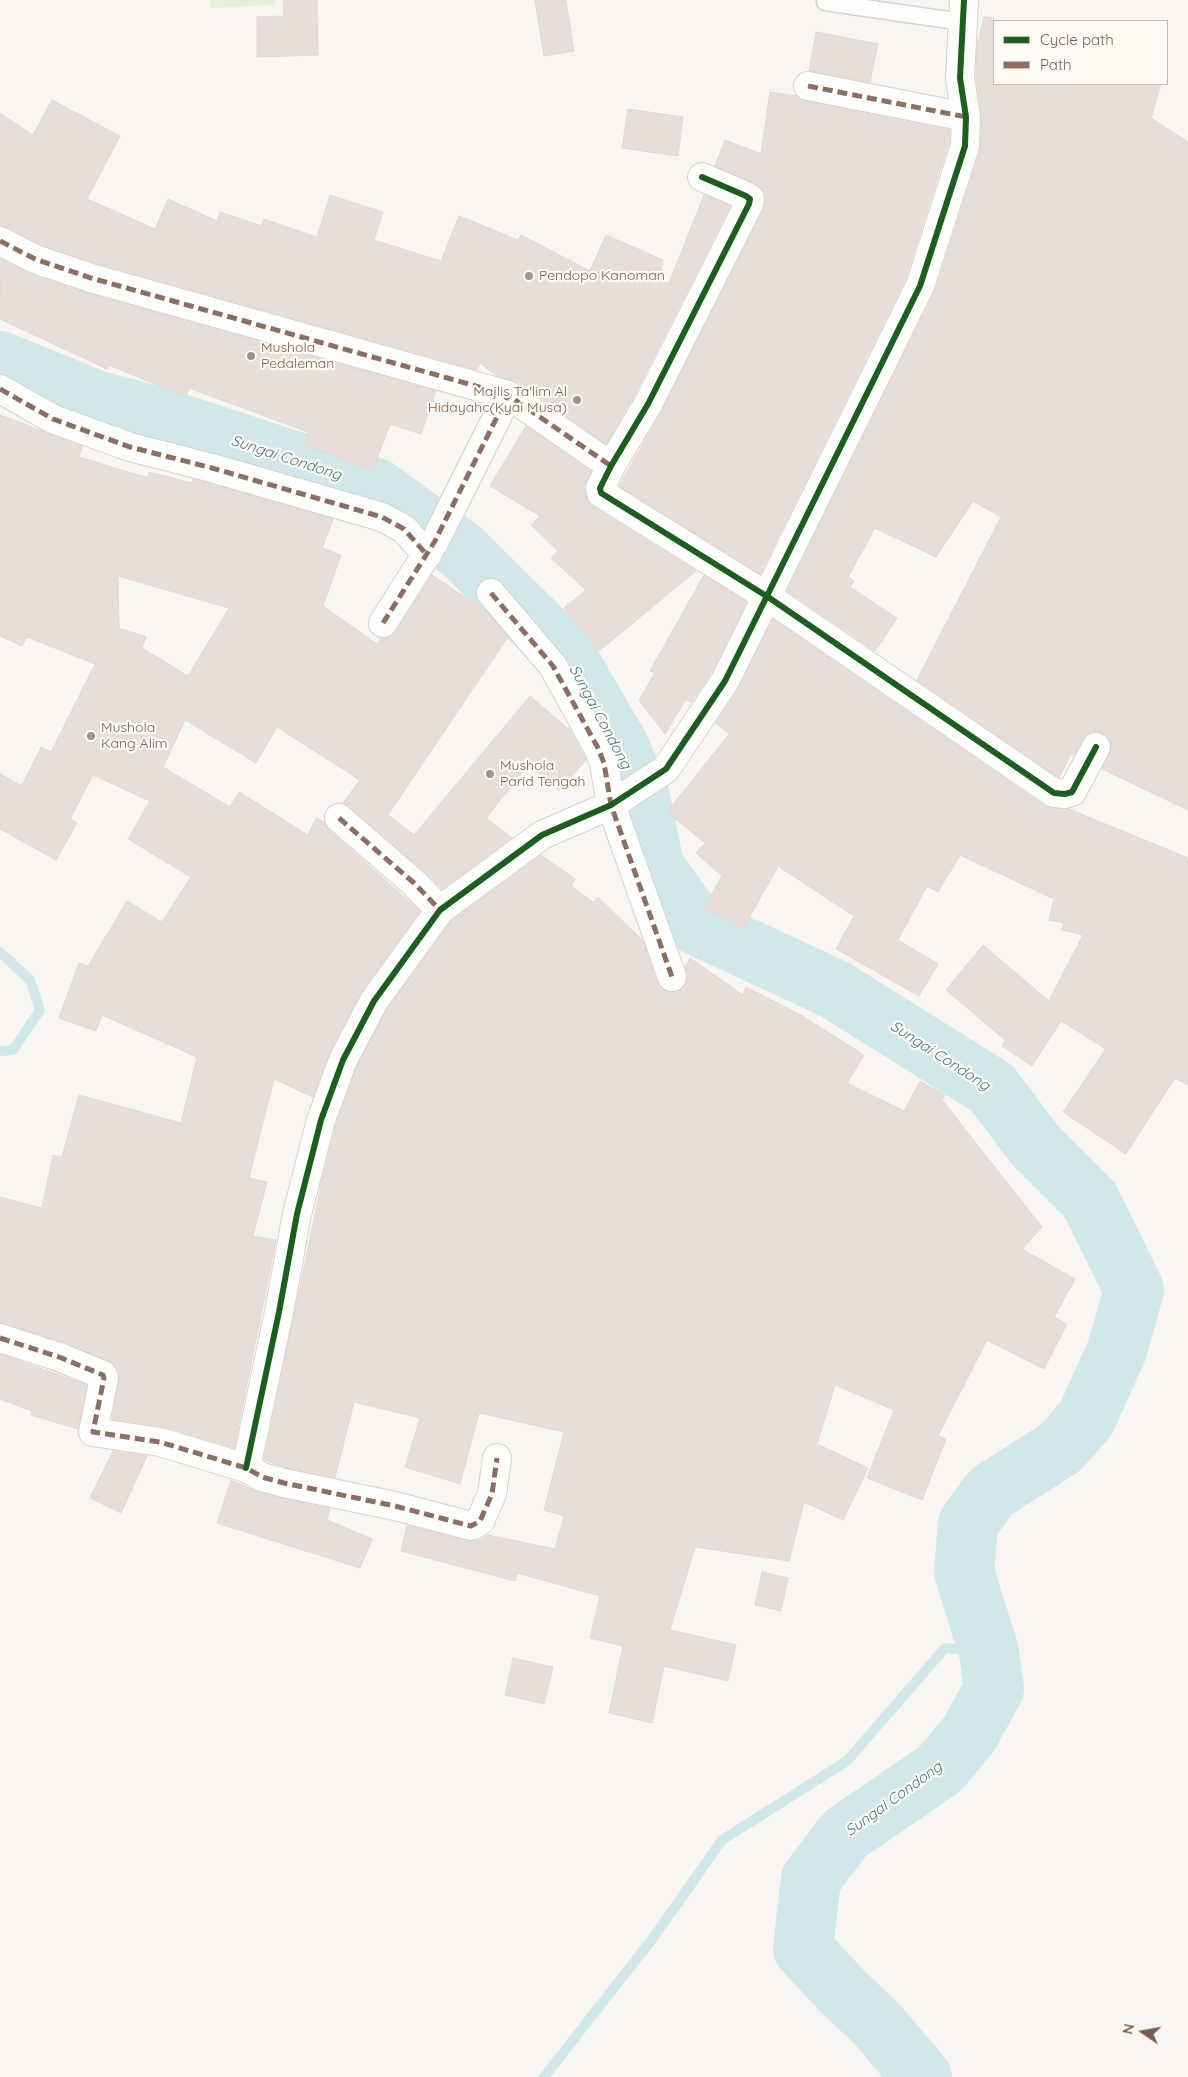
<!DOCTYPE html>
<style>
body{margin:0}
#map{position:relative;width:1188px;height:2077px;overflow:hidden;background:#f9f5f0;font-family:Quicksand,sans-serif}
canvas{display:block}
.legend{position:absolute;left:993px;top:20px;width:175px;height:65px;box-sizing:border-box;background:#fffaf3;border:1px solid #cabbb1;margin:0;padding:6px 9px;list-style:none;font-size:15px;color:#7a5c4d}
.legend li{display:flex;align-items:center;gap:10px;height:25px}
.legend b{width:25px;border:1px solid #cabbb1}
.north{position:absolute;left:1118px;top:2007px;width:50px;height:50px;-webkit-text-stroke:4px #fffaf3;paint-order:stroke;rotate:282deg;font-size:14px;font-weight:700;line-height:20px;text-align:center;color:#7a5c4d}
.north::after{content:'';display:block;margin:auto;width:18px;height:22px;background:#7a5c4d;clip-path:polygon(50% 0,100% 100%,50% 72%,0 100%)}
</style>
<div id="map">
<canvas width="1188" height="2077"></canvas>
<ul class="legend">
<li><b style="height:6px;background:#1b5e20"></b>Cycle path</li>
<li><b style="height:6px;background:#8d6e63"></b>Path</li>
</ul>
<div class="north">N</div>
</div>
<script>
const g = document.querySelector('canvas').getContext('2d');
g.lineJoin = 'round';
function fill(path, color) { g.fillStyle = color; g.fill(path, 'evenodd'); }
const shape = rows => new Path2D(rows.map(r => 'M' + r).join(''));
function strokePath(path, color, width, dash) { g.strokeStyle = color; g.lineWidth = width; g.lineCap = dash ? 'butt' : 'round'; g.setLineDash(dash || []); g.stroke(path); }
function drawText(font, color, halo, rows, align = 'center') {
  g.font = font + ' Quicksand,sans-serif'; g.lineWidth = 4.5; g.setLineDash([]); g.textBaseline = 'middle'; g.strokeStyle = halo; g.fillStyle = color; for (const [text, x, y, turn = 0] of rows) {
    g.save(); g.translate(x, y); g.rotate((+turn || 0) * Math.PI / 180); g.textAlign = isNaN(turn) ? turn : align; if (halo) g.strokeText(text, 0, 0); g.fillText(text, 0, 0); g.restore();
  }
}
const green = shape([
 [210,0,275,0,275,5,211,8]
]);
const stream = shape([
 [0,952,30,980,40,1010,13,1050,0,1051],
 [544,2077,653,1938,722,1840,847,1761,945,1648,989,1652]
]);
const river = shape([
 [0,361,95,400,159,417,376,488,462,551,564,652,620,748,640,797,654,866,696,925,834,989,992,1088,1034,1144,1090,1200,1134,1290,1117,1350,1086,1419,1060,1448,991,1492,968,1524,964,1572,989,1652,994,1689,969,1734,940,1769,845,1834,811,1879,803,1949,843,1992,876,2023,922,2077]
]);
const building = shape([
 [283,0,317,0,318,55,257,57,257,17,284,16,283,0],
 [535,0,566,0,574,51,544,56,535,0],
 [984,17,994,18,994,84,1161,84,1151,118,1188,142,1188,810,1102,769,1112,747,1109,738,1103,733,1095,731,1087,734,1074,755,1071,754,1059,778,917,680,1001,517,973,501,936,557,875,528,848,577,854,581,850,587,897,618,875,651,787,591,935,291,980,151,982,117,976,77,977,46,984,17],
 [816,32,878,44,870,82,809,71,816,32],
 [770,92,797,96,805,101,950,130,949,143,905,280,760,574,619,486,662,411,763,211,765,194,759,186,715,166,725,140,761,154,770,92],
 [52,100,120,136,87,199,155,229,168,199,217,221,220,212,262,226,264,219,317,237,330,195,383,212,374,240,441,261,459,216,518,240,521,235,590,271,606,235,663,260,660,281,669,283,704,195,730,206,634,396,606,444,517,382,497,376,480,363,477,370,96,263,41,245,0,225,0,113,33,135,52,100],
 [628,109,683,117,678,156,622,148,628,109],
 [1,259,30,274,87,293,436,391,421,434,390,424,373,470,304,445,308,432,189,388,186,397,109,365,107,369,0,319,1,259],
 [0,415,82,446,79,457,148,478,149,472,192,483,193,479,333,519,322,548,341,555,323,606,377,644,381,638,390,637,396,631,432,575,487,612,508,637,388,815,414,835,530,696,570,730,586,760,559,791,528,765,486,818,512,838,442,889,424,871,343,803,360,780,277,727,256,763,185,720,163,767,230,807,239,792,308,835,316,818,324,822,329,830,420,911,360,994,329,1053,313,1097,274,1079,249,1178,267,1182,253,1236,276,1240,234,1448,165,1427,112,1419,119,1381,119,1373,114,1364,64,1342,0,1323,0,1197,42,1208,53,1155,62,1157,79,1095,181,1123,197,1057,102,1015,96,1031,59,1018,79,963,88,966,127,901,162,922,191,877,128,839,150,801,93,775,70,819,77,823,56,860,0,829,0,774,22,786,41,747,51,752,95,664,27,637,22,646,0,636,0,415],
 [118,576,229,608,188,676,142,648,146,637,119,628,118,576],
 [526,426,591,471,585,491,588,502,592,506,696,571,599,651,564,608,586,590,551,558,558,551,531,525,540,516,490,486,526,426],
 [704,575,747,602,711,673,691,703,686,699,665,734,639,700,655,673,650,671,704,575],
 [773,619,1045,806,1069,809,1188,858,1188,1085,1175,1078,1126,1154,1063,1112,1106,1049,1061,1021,1032,1066,1002,1046,1005,1040,946,990,983,945,1049,1001,1083,935,1062,930,1064,923,1049,920,1054,899,960,855,938,892,927,886,898,940,938,964,919,996,836,949,854,916,778,866,743,929,704,908,722,876,696,853,705,843,667,812,729,734,716,723,739,688,773,619],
 [541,855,575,879,571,886,593,902,598,897,643,941,657,982,662,989,670,992,677,992,684,987,687,979,685,967,690,958,743,995,746,987,799,1014,864,1055,847,1083,904,1111,920,1081,945,1095,942,1100,1042,1227,1022,1249,1075,1279,1054,1317,1067,1324,1044,1369,987,1340,938,1436,946,1439,922,1500,867,1478,894,1410,835,1385,817,1444,868,1468,843,1520,804,1502,789,1561,695,1547,670,1630,736,1645,728,1681,664,1666,652,1723,609,1713,623,1646,590,1638,600,1596,517,1573,515,1581,401,1551,407,1525,467,1541,479,1540,488,1535,555,1549,564,1516,544,1510,564,1432,479,1413,460,1484,405,1467,420,1418,354,1402,335,1478,288,1468,264,1460,323,1176,336,1125,357,1066,387,1009,451,921,541,855],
 [0,1354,87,1385,78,1429,31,1415,32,1411,0,1399,0,1354],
 [113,1451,147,1456,121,1513,90,1498,113,1451],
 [231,1480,258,1492,330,1509,327,1520,372,1539,360,1568,217,1523,231,1480],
 [762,1572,788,1578,781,1611,755,1605,762,1572],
 [513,1658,553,1667,544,1704,505,1695,513,1658]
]);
const service = shape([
 [825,2,962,22]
]);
const minor = shape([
 [808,86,966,117],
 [702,177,746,196,750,199,749,204,648,404,611,466,600,488,601,493,768,597,1054,793,1065,794,1072,792,1096,747],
 [0,241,35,259,91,278,508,395,611,466],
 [0,389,53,419,130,447,212,468,382,517,404,529,427,555],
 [491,593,553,666,598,748,604,763,611,805,672,977],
 [383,623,435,541,508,395],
 [339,818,414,883,440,910],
 [0,1338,59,1357,103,1375,104,1378,93,1432,160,1442,246,1468,262,1477,284,1483,395,1506,471,1526,480,1521,492,1494,497,1458],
 [246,1468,279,1312,297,1214,321,1120,343,1060,374,1001,440,910,542,835,611,805,666,769,725,681,920,286,965,146,966,117,960,78,964,0]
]);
const quiet = shape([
 [808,86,966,117],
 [0,241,35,259,91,278,508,395,611,466],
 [0,389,53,419,130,447,212,468,382,517,404,529,427,555],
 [491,593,553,666,598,748,604,763,611,805,672,977],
 [383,623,435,541,508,395],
 [339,818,414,883,440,910],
 [0,1338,59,1357,103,1375,104,1378,93,1432,160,1442,246,1468,262,1477,284,1483,395,1506,471,1526,480,1521,492,1494,497,1458]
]);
const cycleway = shape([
 [702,177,746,196,750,199,749,204,648,404,611,466,600,488,601,493,768,597,1054,793,1065,794,1072,792,1096,747],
 [246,1468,279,1312,297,1214,321,1120,343,1060,374,1001,440,910,542,835,611,805,666,769,725,681,920,286,965,146,966,117,960,78,964,0]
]);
const markers = [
 [529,276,5,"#a69286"],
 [251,356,5,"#a69286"],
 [577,400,5,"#a69286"],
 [91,736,5,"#a69286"],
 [490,774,5,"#a69286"]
];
const poiNames = [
 ["Pendopo Kanoman",539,276],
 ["Mushola",261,348],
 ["Pedaleman",261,364],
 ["Majlis Ta'lim Al",567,392,"right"],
 ["Hidayahc(Kyai Musa)",567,408,"right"],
 ["Mushola",101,728],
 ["Kang Alim",101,744],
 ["Mushola",500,766],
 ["Parid Tengah",500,782]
];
const waterNames = [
 ["Sungai Condong",286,458,18],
 ["Sungai Condong",600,717,62],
 ["Sungai Condong",940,1056,33],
 ["Sungai Condong",894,1799,-36]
];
fill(green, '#e7f0db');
strokePath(stream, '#d0e8ea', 10);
strokePath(river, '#d0e8ea', 60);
fill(building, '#e6ded7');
strokePath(building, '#e2d8d2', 1);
strokePath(service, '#d7d1cb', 19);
strokePath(minor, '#d7d1cb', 30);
strokePath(service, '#fefefd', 16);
strokePath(minor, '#fefefd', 28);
strokePath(quiet, '#8d6e63', 5, [10, 5]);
strokePath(cycleway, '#1b5e20', 6);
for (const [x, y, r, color] of markers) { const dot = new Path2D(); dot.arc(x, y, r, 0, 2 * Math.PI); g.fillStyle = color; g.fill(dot); strokePath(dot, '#fffaf3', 2); }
drawText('14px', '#7a5c4d', '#fffaf3', poiNames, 'left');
drawText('italic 15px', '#437c86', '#fffaf3', waterNames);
</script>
